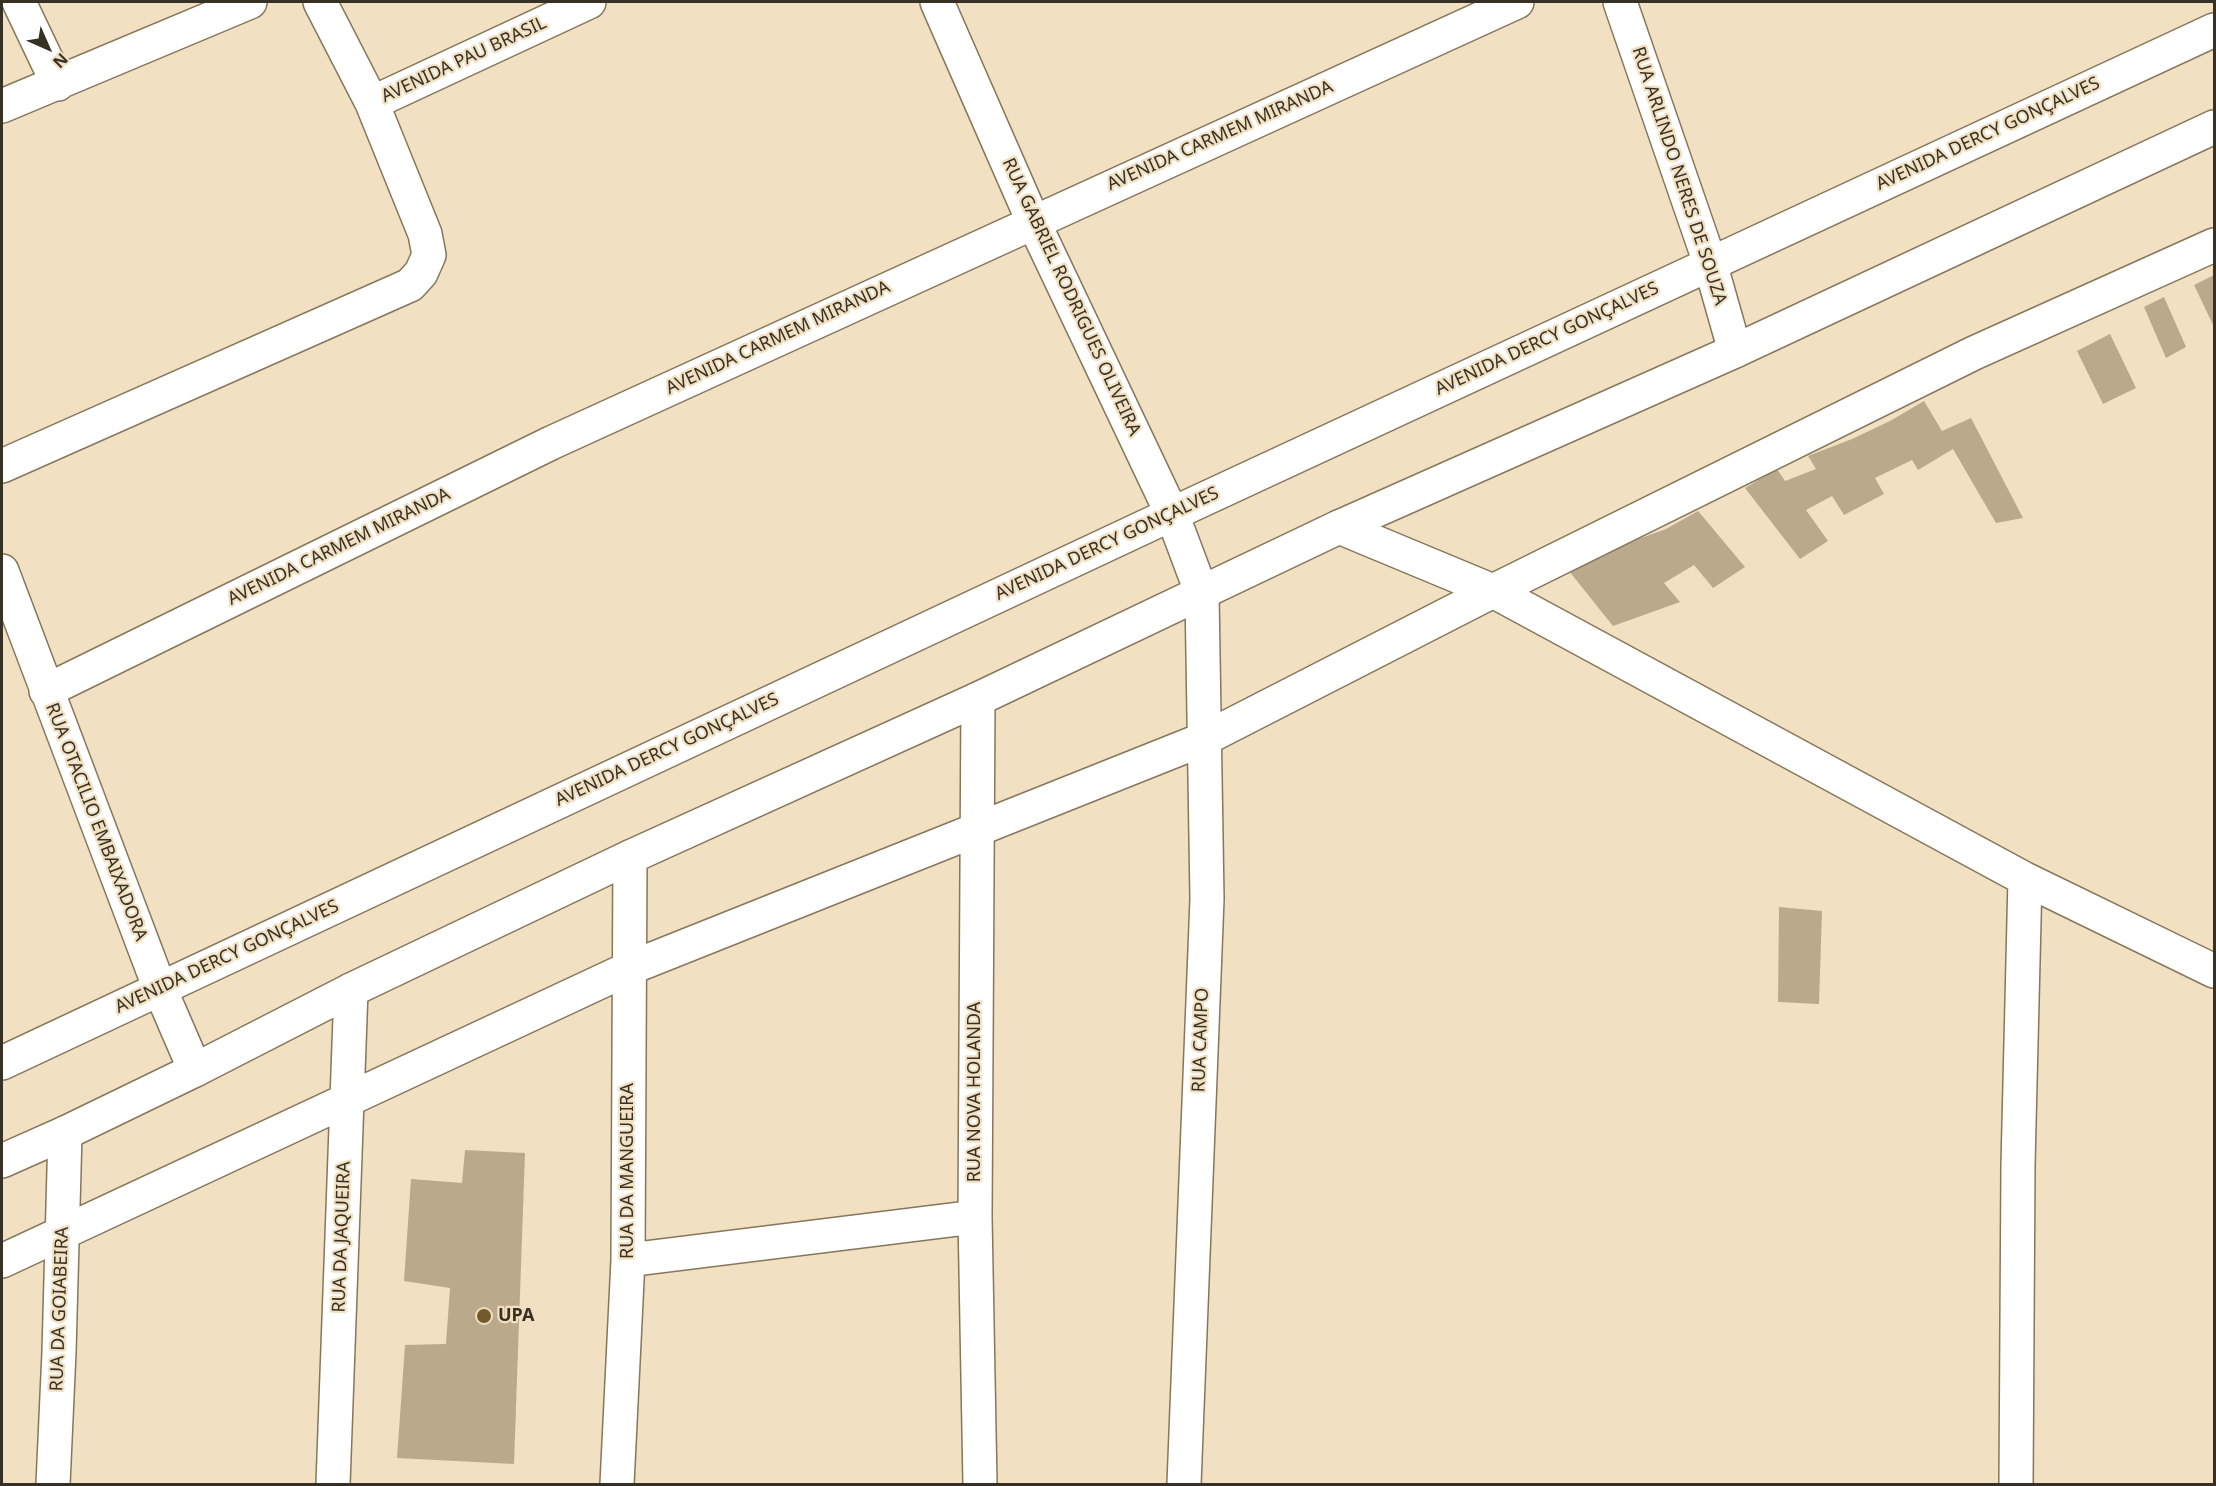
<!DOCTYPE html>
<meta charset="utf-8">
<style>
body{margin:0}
#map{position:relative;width:2216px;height:1486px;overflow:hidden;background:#f1e0c1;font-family:"Noto Sans",sans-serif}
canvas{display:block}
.frame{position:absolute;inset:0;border:3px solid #373125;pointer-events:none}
.north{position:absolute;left:18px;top:18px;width:60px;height:60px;-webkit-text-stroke:4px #f1e0c1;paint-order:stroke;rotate:135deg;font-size:16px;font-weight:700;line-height:24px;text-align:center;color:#373125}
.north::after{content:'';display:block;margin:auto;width:21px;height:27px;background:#373125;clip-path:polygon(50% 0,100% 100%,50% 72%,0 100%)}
</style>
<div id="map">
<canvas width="2216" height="1486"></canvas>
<div class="frame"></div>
<div class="north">N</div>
</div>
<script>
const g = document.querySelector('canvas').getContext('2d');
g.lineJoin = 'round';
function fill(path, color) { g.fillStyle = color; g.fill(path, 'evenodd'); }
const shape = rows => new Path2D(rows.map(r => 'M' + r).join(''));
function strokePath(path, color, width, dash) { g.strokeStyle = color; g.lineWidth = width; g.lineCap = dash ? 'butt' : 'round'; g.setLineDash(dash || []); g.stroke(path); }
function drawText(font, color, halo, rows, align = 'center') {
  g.font = font + ' "Noto Sans",sans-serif'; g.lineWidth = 4.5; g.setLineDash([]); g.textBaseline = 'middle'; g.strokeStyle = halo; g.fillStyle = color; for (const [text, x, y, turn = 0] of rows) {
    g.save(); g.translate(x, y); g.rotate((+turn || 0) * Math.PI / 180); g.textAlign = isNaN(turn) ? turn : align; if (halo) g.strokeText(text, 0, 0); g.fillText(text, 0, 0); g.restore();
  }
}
const building = shape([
 [2214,275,2214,327,2194,285],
 [2164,297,2186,347,2166,358,2144,307],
 [2110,334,2136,388,2103,404,2077,351],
 [1924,401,1942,431,1971,418,2023,518,1996,523,1953,449,1918,470,1912,460,1875,478,1884,494,1844,515,1832,496,1806,510,1828,541,1800,559,1745,488,1777,469,1785,481,1816,469,1808,456,1852,439,1890,421],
 [1698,511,1745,567,1713,588,1694,565,1664,583,1680,602,1613,626,1569,571,1630,542,1666,529],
 [1779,907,1822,911,1819,1004,1778,1002],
 [465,1150,525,1153,514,1464,397,1458,405,1345,446,1344,450,1288,404,1281,411,1179,462,1183]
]);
const minor = shape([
 [19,2,58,84],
 [937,2,1033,221,1172,514,1202,594,1207,899,1184,1484],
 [1620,2,1710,263,1735,351],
 [372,103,589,2],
 [2,106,250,2],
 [2,466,410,285,421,273,429,255,425,234,372,103,320,2],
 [1339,527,1493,591,2025,879,2214,971],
 [2,571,160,989,195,1070],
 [46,691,551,443,1517,2],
 [978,699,975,1217,980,1484],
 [2,1063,1172,514,2214,30],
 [628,1260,975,1217],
 [2,1261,630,968,1204,739,1493,591,1974,353,2214,245],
 [53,1484,59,1352,65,1133],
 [333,1484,351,990],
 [617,1484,628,1260,630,857],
 [2016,1484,2018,1165,2025,879]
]);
const major = shape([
 [2,1161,65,1133,195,1070,351,990,630,857,978,699,1339,527,1735,351,2214,127]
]);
const markers = [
 [484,1316,8,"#73592b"]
];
const streetNames = [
 ["AVENIDA PAU BRASIL",464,60,-25],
 ["AVENIDA DERCY GONÇALVES",1988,134,-25],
 ["AVENIDA CARMEM MIRANDA",1220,136,-24],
 ["RUA ARLINDO NERES DE SOUZA",1679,176,72],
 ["RUA GABRIEL RODRIGUES OLIVEIRA",1071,297,65],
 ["AVENIDA CARMEM MIRANDA",778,338,-25],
 ["AVENIDA DERCY GONÇALVES",1547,339,-25],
 ["AVENIDA DERCY GONÇALVES",1107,544,-25],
 ["AVENIDA CARMEM MIRANDA",339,547,-26],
 ["AVENIDA DERCY GONÇALVES",667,750,-25],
 ["RUA OTACILIO EMBAIXADORA",96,822,69],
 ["AVENIDA DERCY GONÇALVES",227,957,-25],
 ["RUA CAMPO",1201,1040,-88],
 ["RUA NOVA HOLANDA",975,1092,-90],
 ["RUA DA MANGUEIRA",628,1171,-90],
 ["RUA DA JAQUEIRA",342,1237,-88],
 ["RUA DA GOIABEIRA",60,1309,-88]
];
const poiNames = [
 ["UPA",498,1316]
];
fill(building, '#baaa8b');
strokePath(minor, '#86775b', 36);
strokePath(major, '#86775b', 36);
strokePath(minor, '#fff', 33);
strokePath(major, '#fff', 33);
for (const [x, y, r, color] of markers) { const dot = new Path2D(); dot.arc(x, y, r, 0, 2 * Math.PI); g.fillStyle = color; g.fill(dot); strokePath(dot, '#f1e0c1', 2); }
drawText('18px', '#373125', '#f1e0c1', streetNames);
drawText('bold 18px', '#373125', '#f1e0c1', poiNames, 'left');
</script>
